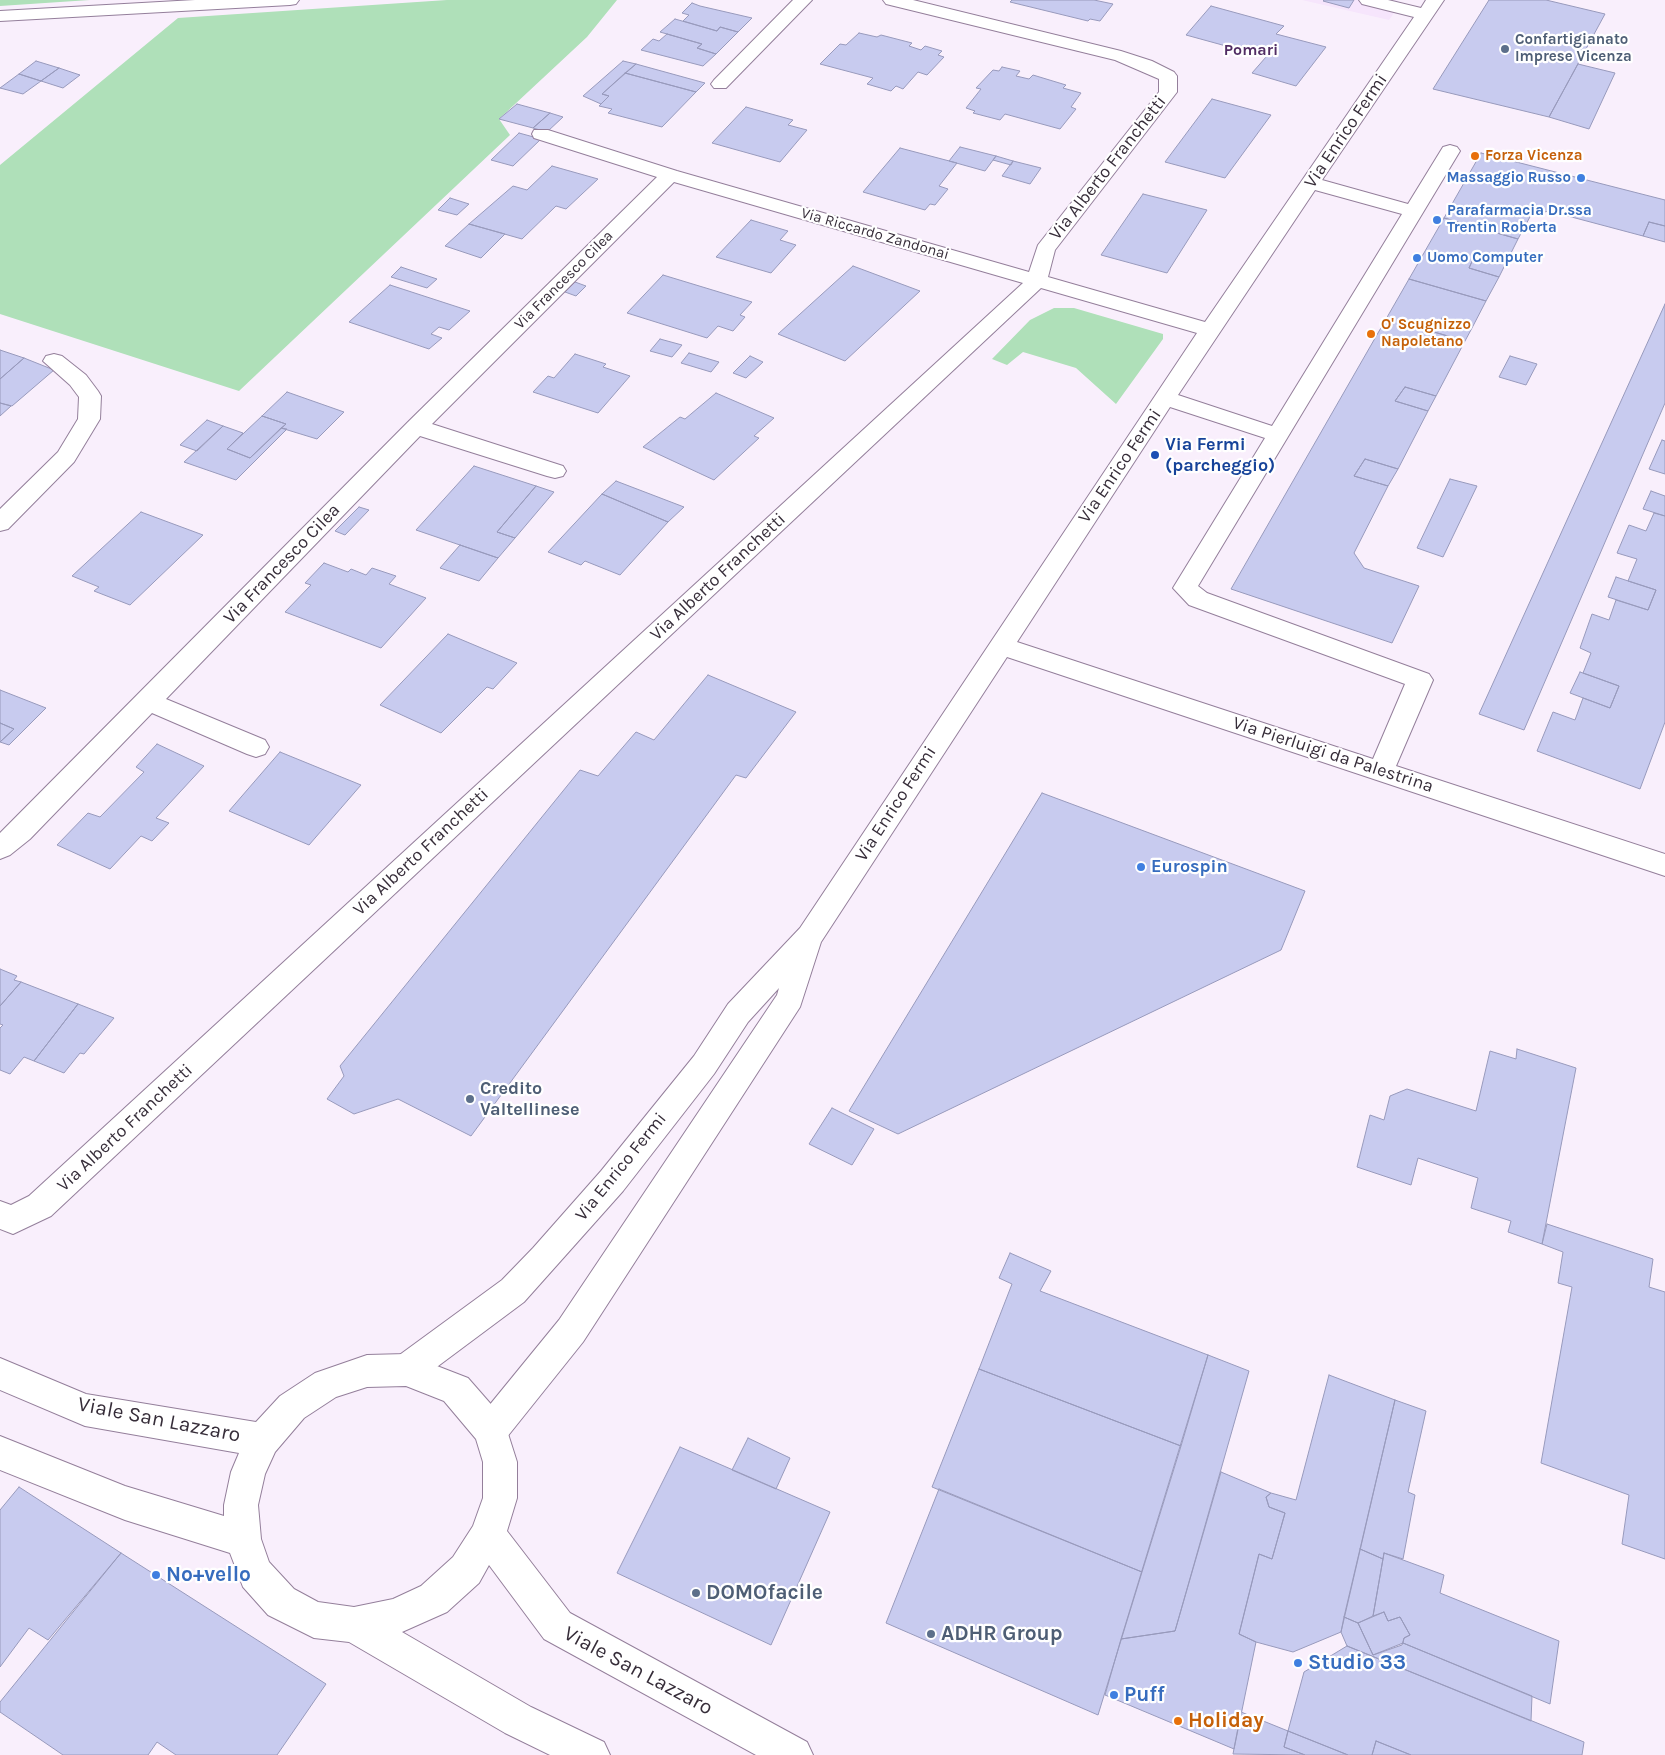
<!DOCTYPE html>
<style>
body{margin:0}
canvas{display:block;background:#f9effc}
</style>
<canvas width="1665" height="1755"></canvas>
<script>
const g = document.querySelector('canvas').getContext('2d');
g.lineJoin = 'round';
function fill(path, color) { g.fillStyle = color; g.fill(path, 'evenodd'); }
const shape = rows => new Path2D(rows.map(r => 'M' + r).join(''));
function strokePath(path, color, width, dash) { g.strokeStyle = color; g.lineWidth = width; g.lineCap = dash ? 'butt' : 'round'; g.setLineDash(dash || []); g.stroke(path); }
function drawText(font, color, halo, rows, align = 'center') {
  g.font = font + ' Karla,sans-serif'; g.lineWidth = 4.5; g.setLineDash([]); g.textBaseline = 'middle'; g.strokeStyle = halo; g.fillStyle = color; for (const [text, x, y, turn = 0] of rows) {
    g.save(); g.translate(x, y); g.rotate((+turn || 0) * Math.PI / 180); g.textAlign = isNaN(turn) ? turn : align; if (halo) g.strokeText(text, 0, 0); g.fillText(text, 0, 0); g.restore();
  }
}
const built = shape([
 [1302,0,1398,0,1396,2,1399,6,1389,20]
]);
const green = shape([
 [0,0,90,0,0,6],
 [447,0,617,0,587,37,499,119,510,135,239,391,0,314,0,165,178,18],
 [1054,308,1074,308,1163,334,1163,339,1116,404,1076,368,1023,352,1007,365,992,359,1030,320]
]);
const building = shape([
 [1012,0,1094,0,1113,4,1100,21,1090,19,1088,21,1010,2,1012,0],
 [1324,0,1354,0,1349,8,1323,1,1324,0],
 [1489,0,1546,0,1605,14,1549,117,1433,89,1489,0],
 [692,3,700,6,752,18,738,32,720,27,717,31,683,21,689,15,682,13,692,3],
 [1211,6,1284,26,1276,34,1326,47,1296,86,1252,73,1266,57,1186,35,1211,6],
 [675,19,717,31,720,27,738,32,716,54,697,48,702,44,660,32,675,19],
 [859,33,877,37,881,35,912,43,909,46,921,50,925,46,942,51,938,55,944,57,927,75,918,72,903,89,896,86,891,91,867,84,873,78,820,64,840,44,846,45,859,33],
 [667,34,702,44,697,48,716,54,703,66,641,50,653,39,659,41,667,34],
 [36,61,59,68,41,81,19,74,36,61],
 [623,61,636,64,602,94,609,96,601,104,583,96,623,61],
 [636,64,705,83,696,92,625,73,636,64],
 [1578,64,1615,73,1589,129,1549,117,1578,64],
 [1002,67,1020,71,1016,76,1029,79,1033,75,1066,85,1063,88,1081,93,1071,107,1076,109,1060,129,1005,114,1000,120,973,113,975,111,966,108,981,89,976,88,993,70,999,71,1002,67],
 [59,68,80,75,63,88,41,81,59,68],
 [625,73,696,92,662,127,608,113,612,109,599,106,609,96,602,94,625,73],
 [19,74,41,81,23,94,0,88,19,74],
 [1212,99,1271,115,1225,178,1165,162,1212,99],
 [517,104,550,113,533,128,499,119,517,104],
 [746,107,793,120,788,125,807,130,780,162,712,143,746,107],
 [550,113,563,117,547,132,533,128,550,113],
 [519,133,541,139,513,166,491,160,519,133],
 [960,147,996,156,985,171,949,161,960,147],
 [900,148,957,163,939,186,948,189,935,205,930,204,925,210,863,192,900,148],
 [1481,153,1665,200,1665,226,1649,222,1643,236,1549,211,1531,215,1518,239,1444,218,1481,153],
 [996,156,1013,161,1011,165,993,160,996,156],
 [1013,161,1041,168,1030,184,1002,176,1013,161],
 [552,166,598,179,566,209,556,206,522,239,469,224,513,186,527,190,552,166],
 [1143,194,1207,210,1167,273,1101,255,1143,194],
 [450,198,469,204,457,215,438,210,450,198],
 [1444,218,1518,239,1506,263,1475,255,1469,268,1499,277,1486,301,1409,279,1444,218],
 [751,220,788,231,780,240,796,245,771,273,716,257,751,220],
 [1649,222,1665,226,1665,242,1643,236,1649,222],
 [469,224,505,234,481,258,445,246,469,224],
 [1475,255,1506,263,1499,277,1469,268,1475,255],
 [853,266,920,291,845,361,778,334,853,266],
 [401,267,437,279,427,288,391,277,401,267],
 [663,275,752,302,740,315,745,317,733,331,718,326,707,338,627,313,663,275],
 [1409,279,1486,301,1472,328,1442,318,1434,332,1465,341,1436,396,1405,387,1395,401,1428,411,1398,469,1365,459,1354,476,1388,486,1354,553,1364,568,1419,586,1392,643,1231,589,1409,279],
 [575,282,586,286,576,296,565,292,575,282],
 [390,285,470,311,449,330,439,327,431,334,442,338,429,349,349,322,390,285],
 [1665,304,1665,403,1524,730,1479,714,1665,304],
 [1442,318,1472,328,1465,341,1434,332,1442,318],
 [660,339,682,345,672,357,650,351,660,339],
 [0,350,24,358,0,379,0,350],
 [689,353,719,362,711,372,681,363,689,353],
 [575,354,606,364,603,367,630,376,598,413,533,392,548,376,554,378,575,354],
 [750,356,763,362,746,378,733,373,750,356],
 [1510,356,1537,364,1526,385,1499,377,1510,356],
 [24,358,54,370,12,406,0,403,0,379,24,358],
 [1405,387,1436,396,1428,411,1395,401,1405,387],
 [287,392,344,412,317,439,281,428,286,424,262,416,287,392],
 [716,393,774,418,754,436,759,438,714,480,643,447,680,417,685,419,716,393],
 [0,403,11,406,0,416,0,403],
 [262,416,286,424,250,458,227,449,262,416],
 [207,420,223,426,197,451,180,445,207,420],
 [223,426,243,433,227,449,250,458,281,428,287,429,236,480,184,462,223,426],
 [1662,440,1665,441,1665,474,1649,469,1662,440],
 [1365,459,1398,469,1388,486,1354,476,1365,459],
 [474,466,536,486,497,532,515,538,498,558,416,530,474,466],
 [1450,479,1477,486,1443,557,1417,548,1450,479],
 [616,481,684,507,668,522,602,494,616,481],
 [536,486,554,492,515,538,497,532,536,486],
 [1651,491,1665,496,1665,516,1643,509,1651,491],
 [602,494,668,522,620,575,585,561,581,565,548,552,602,494],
 [359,507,369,510,345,535,335,531,359,507],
 [141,512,203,535,130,605,94,591,99,587,72,576,141,512],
 [1654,513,1665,516,1665,722,1640,789,1537,751,1553,712,1575,720,1583,698,1610,708,1619,686,1583,673,1591,653,1580,648,1592,614,1609,620,1616,600,1648,610,1656,590,1628,581,1637,559,1617,553,1629,525,1646,531,1654,513],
 [460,545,498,558,479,581,440,568,460,545],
 [324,563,348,572,351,569,366,575,372,568,396,576,389,584,426,598,381,648,285,612,311,585,305,583,324,563],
 [1616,577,1656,590,1648,610,1608,597,1616,577],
 [448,634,517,663,493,689,487,687,441,733,380,705,448,634],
 [1580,672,1619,686,1610,708,1570,693,1580,672],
 [708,675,796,712,746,778,736,775,471,1136,398,1099,354,1114,327,1099,344,1076,340,1066,580,770,598,776,636,732,654,740,708,675],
 [0,690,46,708,9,745,0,742,14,729,0,723,0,690],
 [0,723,14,729,0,742,0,723],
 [157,744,204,766,156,818,169,823,152,841,141,836,110,869,57,845,88,813,100,817,144,772,136,767,157,744],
 [280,752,361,785,309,845,229,811,280,752],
 [1042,793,1305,891,1281,950,898,1134,849,1111,1042,793],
 [0,969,17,976,14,980,21,982,0,1006,0,969],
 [21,982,78,1004,34,1061,24,1057,10,1074,0,1070,0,1028,3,1025,0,1024,0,1006,21,982],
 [78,1004,114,1018,84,1054,80,1053,64,1073,34,1061,78,1004],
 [1517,1049,1576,1068,1542,1244,1508,1232,1511,1221,1471,1208,1478,1178,1418,1158,1411,1185,1357,1167,1370,1115,1384,1120,1390,1096,1407,1089,1476,1111,1490,1051,1516,1059,1517,1049],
 [832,1108,874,1129,852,1165,809,1144,832,1108],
 [1547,1224,1653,1259,1649,1287,1665,1292,1665,1559,1622,1544,1629,1495,1541,1463,1572,1287,1558,1283,1563,1252,1542,1244,1547,1224],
 [1010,1253,1051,1271,1040,1291,1208,1355,1181,1446,979,1369,1012,1284,999,1278,1010,1253],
 [1208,1355,1249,1371,1175,1631,1121,1639,1208,1355],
 [979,1369,1181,1446,1142,1572,932,1487,979,1369],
 [1329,1375,1395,1400,1341,1632,1293,1652,1256,1642,1239,1634,1259,1554,1272,1559,1285,1513,1269,1507,1266,1497,1271,1493,1296,1500,1329,1375],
 [1395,1400,1426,1411,1408,1492,1415,1495,1403,1559,1384,1553,1383,1559,1360,1549,1395,1400],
 [748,1438,790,1458,776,1489,732,1470,748,1438],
 [680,1447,830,1512,771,1645,617,1573,680,1447],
 [1221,1472,1271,1493,1266,1497,1269,1507,1285,1513,1272,1559,1259,1554,1239,1634,1256,1642,1234,1749,1105,1695,1121,1639,1175,1631,1221,1472],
 [19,1487,121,1553,48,1640,29,1628,0,1667,0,1510,19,1487],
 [939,1489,1142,1572,1098,1715,886,1623,939,1489],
 [1360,1549,1383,1559,1373,1616,1358,1623,1344,1617,1360,1549],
 [121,1553,326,1684,277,1755,176,1755,157,1742,148,1755,63,1755,0,1712,0,1702,121,1553],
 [1384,1553,1444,1575,1440,1593,1559,1641,1550,1704,1403,1643,1404,1638,1410,1635,1400,1617,1388,1621,1384,1612,1373,1616,1384,1553],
 [1384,1612,1388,1621,1400,1617,1410,1635,1404,1638,1402,1645,1373,1655,1358,1623,1384,1612],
 [1344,1617,1358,1623,1373,1655,1403,1643,1532,1696,1531,1721,1347,1646,1341,1632,1344,1617],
 [1347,1646,1584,1742,1582,1755,1411,1755,1376,1741,1372,1755,1348,1755,1288,1731,1304,1672,1347,1646],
 [1241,1712,1288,1731,1284,1747,1305,1755,1233,1754,1241,1712],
 [1288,1731,1348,1755,1305,1755,1284,1747,1288,1731],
 [1376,1741,1411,1755,1372,1755,1376,1741]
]);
const minor = shape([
 [793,0,812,0,726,88,714,88,711,84,714,80,793,0],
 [883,0,913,0,1121,51,1152,61,1174,72,1177,76,1177,92,1055,250,1048,277,1205,322,1414,17,1362,4,1359,0,1388,0,1421,8,1426,0,1444,0,1322,180,1408,204,1443,147,1450,145,1457,147,1460,151,1198,586,1207,593,1429,674,1433,680,1396,766,1665,854,1665,876,1007,657,821,942,800,1007,583,1342,503,1442,491,1446,479,1442,474,1430,479,1418,559,1320,777,995,779,988,748,1022,714,1074,623,1191,524,1302,418,1381,406,1386,394,1381,389,1370,394,1359,502,1280,533,1248,601,1171,694,1056,728,1004,800,928,1197,333,1041,288,51,1216,13,1234,0,1229,0,1201,11,1205,29,1196,1023,283,674,182,432,424,563,466,566,471,563,476,555,478,547,476,420,436,166,699,265,740,269,747,265,754,256,757,247,754,152,713,30,839,10,855,0,859,0,833,408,422,657,177,534,138,532,134,534,130,548,130,677,171,1029,272,1038,245,1159,92,1159,79,1115,60,886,4,883,0],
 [1315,190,1402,214,1272,426,1178,395,1315,190],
 [1170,407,1265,438,1173,588,1189,605,1405,684,1373,759,1017,642,1170,407],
 [54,354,62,356,86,375,98,391,101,396,100,419,74,462,8,529,0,531,0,509,58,452,78,419,79,397,70,385,43,361,46,356,54,354]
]);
const major = shape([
 [406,1354,468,1378,503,1418,517,1462,517,1498,507,1531,570,1613,807,1742,813,1755,756,1755,544,1639,489,1565,479,1583,447,1612,402,1632,531,1707,604,1742,610,1755,550,1755,505,1733,349,1642,314,1638,268,1615,243,1587,230,1553,125,1520,0,1470,0,1436,125,1486,224,1516,224,1505,231,1472,239,1453,85,1426,0,1390,0,1358,86,1394,256,1422,280,1396,315,1373,367,1355,406,1354],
 [406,1386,444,1401,476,1439,483,1462,483,1498,473,1526,453,1557,421,1586,393,1599,354,1607,318,1602,294,1589,269,1562,261,1539,258,1505,265,1474,275,1452,304,1418,336,1397,367,1387,406,1386]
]);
const highway = shape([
 [195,0,299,0,296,4,290,5,0,21,0,11,195,0]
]);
const markers = [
 [1505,49,5,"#5c6f8a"],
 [1475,156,5,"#e8710a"],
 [1581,178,5,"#3f7fe0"],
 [1437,220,5,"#3f7fe0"],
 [1417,258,5,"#3f7fe0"],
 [1371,334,5,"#e8710a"],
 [1155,455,5,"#1a4fb4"],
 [1141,867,5,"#3f7fe0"],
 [470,1099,5,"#5c6f8a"],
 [156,1575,5,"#3f7fe0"],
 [696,1593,5,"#5c6f8a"],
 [931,1634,5,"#5c6f8a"],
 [1298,1663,5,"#3f7fe0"],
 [1114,1695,5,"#3f7fe0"],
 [1178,1721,5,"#e8710a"]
];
const farServicenames = [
 ["Confartigianato",1515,40],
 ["Imprese Vicenza",1515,57]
];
const farFoodnames = [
 ["Forza Vicenza",1485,156],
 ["O' Scugnizzo",1381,325],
 ["Napoletano",1381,342]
];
const farShopnames = [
 ["Massaggio Russo",1571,178,"right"],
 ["Parafarmacia Dr.ssa",1447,211],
 ["Trentin Roberta",1447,228],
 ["Uomo Computer",1427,258]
];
const farStreetnames = [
 ["Via Riccardo Zandonai",875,234,16],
 ["Via Francesco Cilea",564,280,-45]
];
const farNeighbourhoodnames = [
 ["Pomari",1251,50]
];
const streetNames = [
 ["Via Enrico Fermi",1346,131,-56],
 ["Via Alberto Franchetti",1108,168,-52],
 ["Via Enrico Fermi",1120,466,-56],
 ["Via Francesco Cilea",282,564,-46],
 ["Via Alberto Franchetti",718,577,-43],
 ["Via Pierluigi da Palestrina",1333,755,18],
 ["Via Enrico Fermi",896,804,-57],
 ["Via Alberto Franchetti",421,852,-43],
 ["Via Alberto Franchetti",125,1128,-43],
 ["Via Enrico Fermi",621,1167,-51]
];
const transitNames = [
 ["Via Fermi",1165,445],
 ["(parcheggio)",1165,466]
];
const shopNames = [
 ["Eurospin",1151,867]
];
const serviceNames = [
 ["Credito",480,1089],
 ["Valtellinese",480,1110]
];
const nearStreetnames = [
 ["Viale San Lazzaro",159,1420,11],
 ["Viale San Lazzaro",638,1671,28]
];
const nearShopnames = [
 ["No+vello",166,1575],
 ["Studio 33",1308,1663],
 ["Puff",1124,1695]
];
const nearServicenames = [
 ["DOMOfacile",706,1593],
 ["ADHR Group",941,1634]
];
const nearFoodnames = [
 ["Holiday",1188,1721]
];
fill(built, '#f6e5fc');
fill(green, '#afe0b9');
fill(building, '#c8cbef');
strokePath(building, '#989abc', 1);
strokePath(minor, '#947f9b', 2);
strokePath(major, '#947f9b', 2);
strokePath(highway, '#947f9b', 2);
fill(minor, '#fff');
fill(major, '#fff');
fill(highway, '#fff');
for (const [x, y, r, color] of markers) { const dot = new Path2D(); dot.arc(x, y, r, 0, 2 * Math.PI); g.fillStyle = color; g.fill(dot); strokePath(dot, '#fff', 2); }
drawText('bold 15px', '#4e5e75', '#fff', farServicenames, 'left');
drawText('bold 15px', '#c56008', '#fff', farFoodnames, 'left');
drawText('bold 15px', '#366cbe', '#fff', farShopnames, 'left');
drawText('15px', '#362d39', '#fff', farStreetnames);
drawText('bold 16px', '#512d64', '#fff', farNeighbourhoodnames);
drawText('18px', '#362d39', '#fff', streetNames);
drawText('bold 18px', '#164399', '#fff', transitNames, 'left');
drawText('bold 18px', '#366cbe', '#fff', shopNames, 'left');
drawText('bold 18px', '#4e5e75', '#fff', serviceNames, 'left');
drawText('21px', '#362d39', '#fff', nearStreetnames);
drawText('bold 21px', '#366cbe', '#fff', nearShopnames, 'left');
drawText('bold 21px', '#4e5e75', '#fff', nearServicenames, 'left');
drawText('bold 21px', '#c56008', '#fff', nearFoodnames, 'left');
</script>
